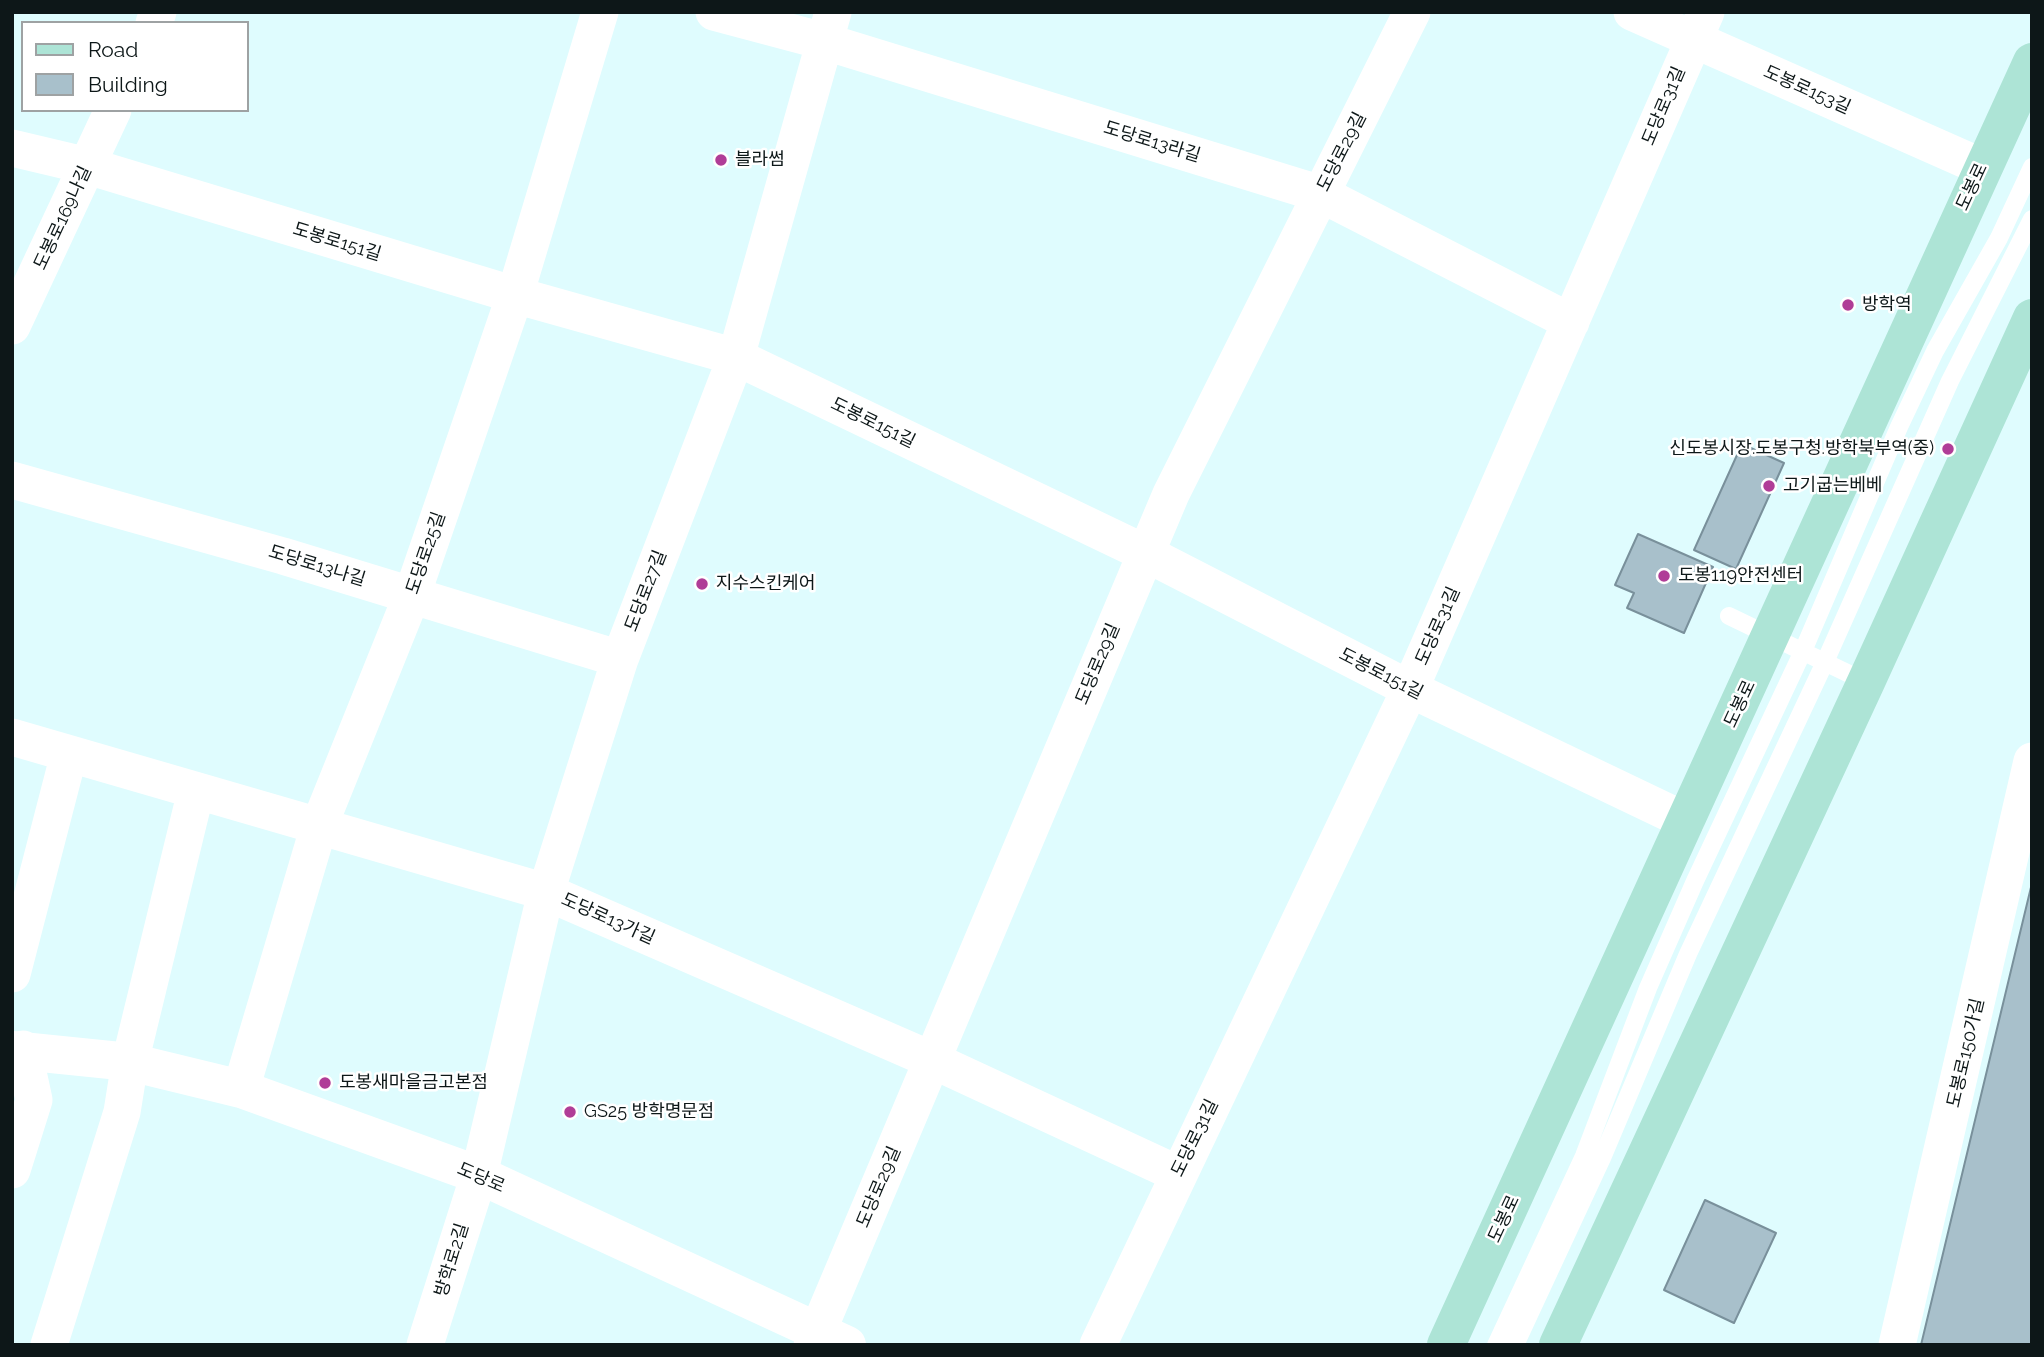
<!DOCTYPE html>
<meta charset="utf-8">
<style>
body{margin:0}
#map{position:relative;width:2044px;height:1357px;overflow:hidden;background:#dffcfe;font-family:Raleway,sans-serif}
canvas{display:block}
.frame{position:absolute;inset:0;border:14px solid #0d1718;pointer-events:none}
.legend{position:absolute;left:21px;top:21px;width:228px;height:91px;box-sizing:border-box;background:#fff;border:2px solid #9ea2a3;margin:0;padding:9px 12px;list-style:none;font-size:21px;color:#0d1718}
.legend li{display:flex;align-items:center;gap:14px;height:35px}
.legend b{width:35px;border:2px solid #9ea2a3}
</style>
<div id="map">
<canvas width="2044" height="1357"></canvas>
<div class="frame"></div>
<ul class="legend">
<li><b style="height:9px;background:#ade4d6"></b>Road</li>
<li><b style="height:19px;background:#a8c0cb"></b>Building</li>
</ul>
</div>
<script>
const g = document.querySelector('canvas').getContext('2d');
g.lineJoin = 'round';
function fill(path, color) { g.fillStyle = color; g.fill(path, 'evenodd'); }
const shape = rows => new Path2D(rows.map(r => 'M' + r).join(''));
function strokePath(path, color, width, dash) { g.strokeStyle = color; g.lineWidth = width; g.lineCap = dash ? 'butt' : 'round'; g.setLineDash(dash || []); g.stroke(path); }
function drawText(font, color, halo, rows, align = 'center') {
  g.font = font + ' Raleway,"Noto Sans KR",sans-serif'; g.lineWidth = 5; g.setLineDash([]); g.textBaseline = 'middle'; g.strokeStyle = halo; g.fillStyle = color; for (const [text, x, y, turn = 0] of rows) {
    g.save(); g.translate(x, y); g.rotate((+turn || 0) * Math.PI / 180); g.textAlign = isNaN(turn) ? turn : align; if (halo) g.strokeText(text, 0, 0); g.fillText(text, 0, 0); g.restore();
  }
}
const building = shape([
 [1742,444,1784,463,1736,569,1694,550,1742,444],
 [1638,534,1713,567,1684,633,1627,608,1634,593,1615,585,1638,534],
 [2032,883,2032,1345,1921,1345,2032,883],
 [1705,1200,1776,1233,1734,1323,1664,1290,1705,1200]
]);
const lane = shape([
 [1729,616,1866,682],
 [1496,1345,1584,1156,1648,988,1695,881,1803,651,1899,427,1935,351,1999,238,2032,167],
 [1515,1345,1602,1158,1688,954,1825,662,1950,381,2032,219]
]);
const street = shape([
 [714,12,823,41,1321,194,1571,322],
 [1632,12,1982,167],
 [154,23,158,12],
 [12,148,88,166,515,295,736,357,1145,553,1410,689,1686,821],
 [12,326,113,110],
 [12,480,283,556,620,659],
 [12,737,546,892,932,1060,1178,1174],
 [12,974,69,754],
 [241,1089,319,826,412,595,515,295,600,12],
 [12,1170,34,1100,23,1049],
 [49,1345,122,1112,130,1062,196,791],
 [425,1345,479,1175,546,892,620,659,736,357,833,12],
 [812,1345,1171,494,1412,12],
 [1098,1345,1410,689,1706,12],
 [1897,1345,2032,761]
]);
const secondary = shape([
 [12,1050,130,1062,241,1089,479,1175,847,1345]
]);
const primary = shape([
 [1446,1345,2032,62],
 [1558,1345,1866,682,2032,318]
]);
const markers = [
 [721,160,7,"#b03d97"],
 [1848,305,7,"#b03d97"],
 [1948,449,7,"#b03d97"],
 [1769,486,7,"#b03d97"],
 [1664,576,7,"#b03d97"],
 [702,584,7,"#b03d97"],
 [325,1083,7,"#b03d97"],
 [570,1112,7,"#b03d97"]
];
const streetNames = [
 ["도봉로153길",1807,90,24],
 ["도당로31길",1664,106,-67],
 ["도당로13라길",1152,142,17],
 ["도당로29길",1342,152,-63],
 ["도봉로",1972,187,-65],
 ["도봉로169나길",63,218,-65],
 ["도봉로151길",337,242,17],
 ["도봉로151길",873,423,26],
 ["도당로25길",426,553,-71],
 ["도당로13나길",317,566,17],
 ["도당로27길",646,591,-69],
 ["도당로31길",1438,626,-66],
 ["도당로29길",1098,664,-67],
 ["도봉로151길",1381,674,27],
 ["도봉로",1740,704,-65],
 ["도당로13가길",608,919,24],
 ["도봉로150가길",1966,1053,-77],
 ["도당로31길",1195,1138,-64],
 ["도당로",481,1178,23],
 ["도당로29길",879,1187,-67],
 ["도봉로",1504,1219,-65],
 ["방학로2길",452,1260,-73]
];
const poiNames = [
 ["블라썸",735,160],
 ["방학역",1862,305],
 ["신도봉시장.도봉구청.방학북부역(중)",1934,449,"right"],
 ["고기굽는베베",1783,486],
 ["도봉119안전센터",1678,576],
 ["지수스킨케어",716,584],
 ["도봉새마을금고본점",339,1083],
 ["GS25 방학명문점",584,1112]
];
fill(building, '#a8c0cb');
strokePath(building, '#79909b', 2);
strokePath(lane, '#fff', 18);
strokePath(street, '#fff', 37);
strokePath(secondary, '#fff', 38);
strokePath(primary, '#ade4d6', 38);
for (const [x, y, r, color] of markers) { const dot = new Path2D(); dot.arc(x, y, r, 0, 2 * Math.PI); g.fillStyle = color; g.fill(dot); strokePath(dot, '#fff', 2.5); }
drawText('18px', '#0d1718', '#fff', streetNames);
drawText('18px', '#0d1718', '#fff', poiNames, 'left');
</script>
